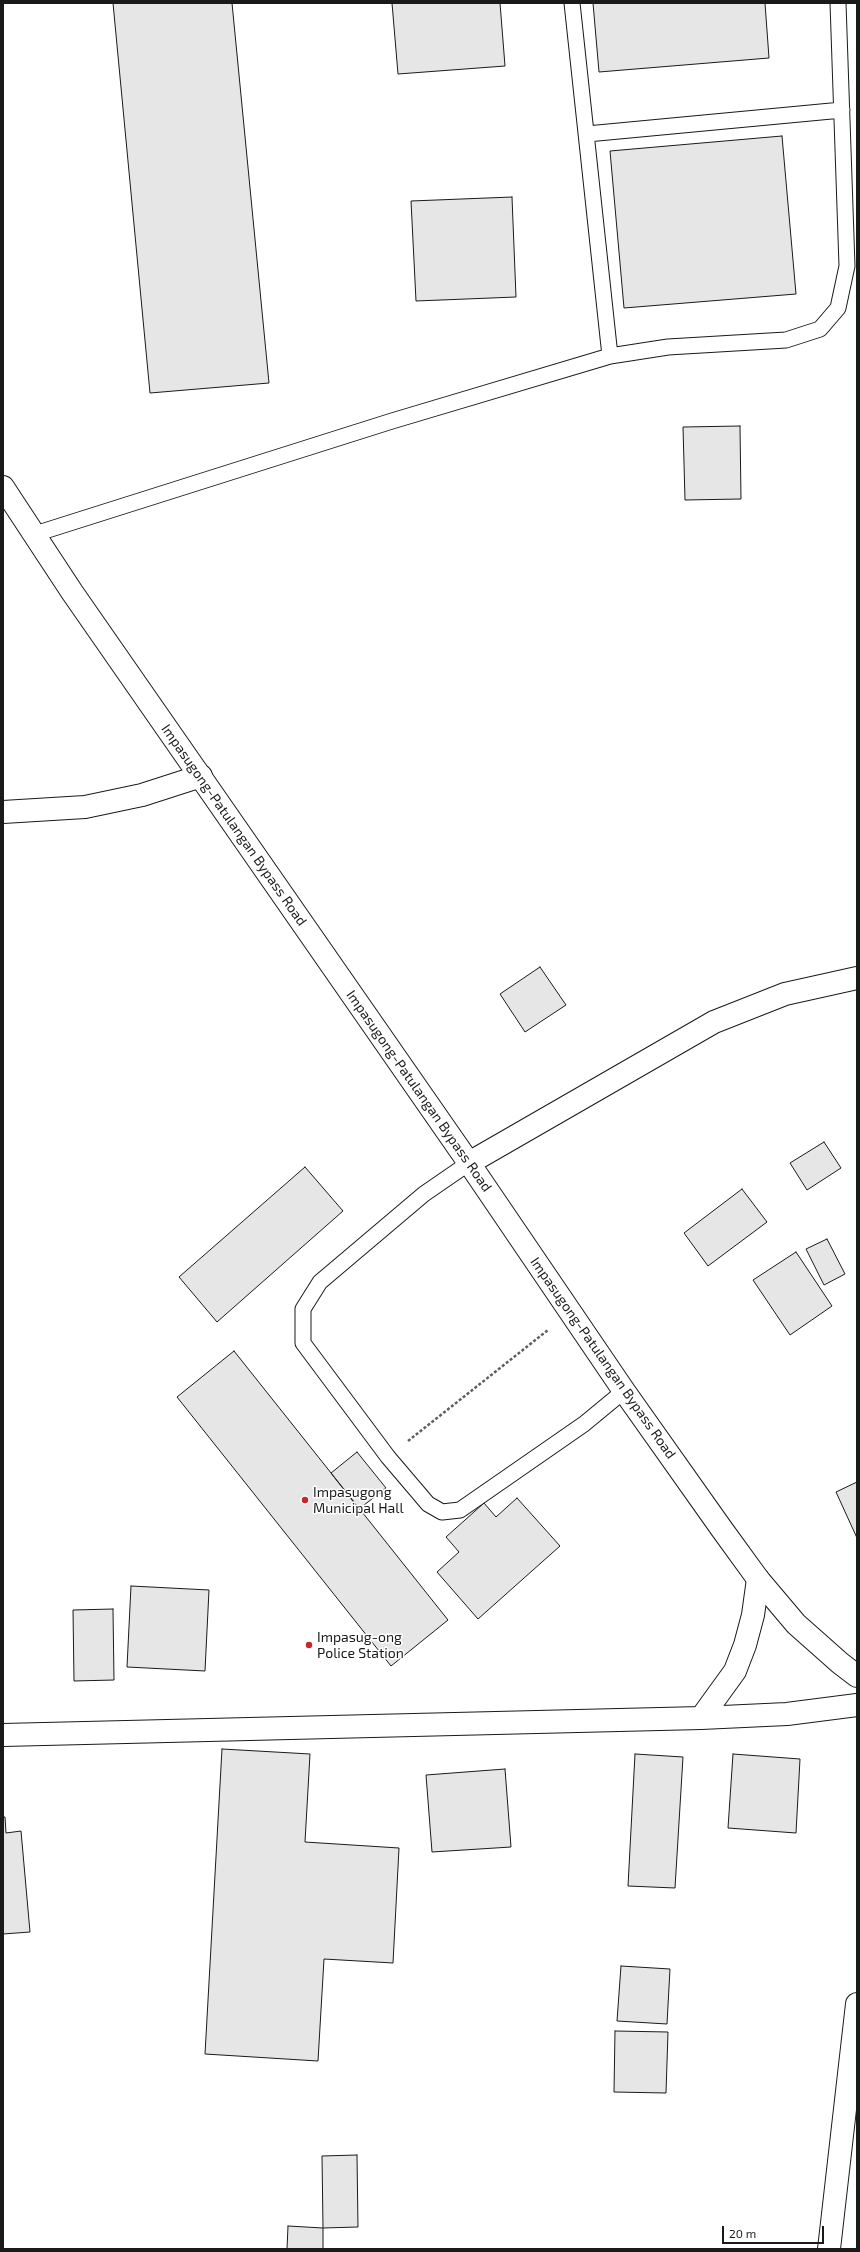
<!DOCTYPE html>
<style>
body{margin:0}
#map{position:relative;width:860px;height:2252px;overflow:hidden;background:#fff;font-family:"Exo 2",sans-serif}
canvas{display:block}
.frame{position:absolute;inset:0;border:4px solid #1a1a1a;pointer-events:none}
.scale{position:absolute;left:722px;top:2226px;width:102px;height:18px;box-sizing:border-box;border:2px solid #1a1a1a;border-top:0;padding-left:5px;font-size:12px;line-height:14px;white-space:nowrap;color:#1a1a1a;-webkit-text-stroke:3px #fff;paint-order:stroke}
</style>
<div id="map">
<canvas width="860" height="2252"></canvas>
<div class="frame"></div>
<div class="scale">20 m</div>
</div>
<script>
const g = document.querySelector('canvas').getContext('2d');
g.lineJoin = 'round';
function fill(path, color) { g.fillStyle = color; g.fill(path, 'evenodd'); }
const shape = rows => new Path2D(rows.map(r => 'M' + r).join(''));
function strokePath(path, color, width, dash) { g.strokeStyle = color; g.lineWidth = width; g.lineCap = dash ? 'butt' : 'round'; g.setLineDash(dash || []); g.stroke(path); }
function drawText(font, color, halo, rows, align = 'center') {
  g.font = font + ' "Exo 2",sans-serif'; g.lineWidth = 3; g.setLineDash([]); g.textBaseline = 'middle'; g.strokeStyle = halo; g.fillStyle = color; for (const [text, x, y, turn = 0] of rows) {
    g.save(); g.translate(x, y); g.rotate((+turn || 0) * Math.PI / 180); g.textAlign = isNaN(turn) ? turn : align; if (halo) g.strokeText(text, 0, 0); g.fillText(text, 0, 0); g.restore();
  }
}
const building = shape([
 [113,3,232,3,269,383,150,393,113,3],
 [392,3,500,3,505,66,398,74,392,3],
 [593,3,765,3,769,58,599,72,593,3],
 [782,136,796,294,624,308,610,151,782,136],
 [512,197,516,297,416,301,411,201,512,197],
 [740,426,741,499,685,500,683,427,740,426],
 [540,967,566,1005,525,1032,500,994,540,967],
 [824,1142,841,1168,807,1190,790,1163,824,1142],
 [305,1167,343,1211,217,1322,179,1277,305,1167],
 [742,1189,767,1222,708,1266,684,1233,742,1189],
 [827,1239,845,1274,824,1285,806,1249,827,1239],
 [796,1252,832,1306,790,1335,753,1280,796,1252],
 [234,1351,448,1620,391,1666,177,1397,234,1351],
 [357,1452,386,1488,359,1509,331,1473,357,1452],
 [857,1482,857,1538,836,1492,857,1482],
 [517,1498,560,1546,478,1619,437,1572,459,1552,446,1537,484,1503,496,1517,517,1498],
 [131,1586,209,1590,205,1671,127,1667,131,1586],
 [113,1609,114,1680,74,1681,73,1610,113,1609],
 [222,1749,310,1754,305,1842,399,1848,393,1963,324,1959,318,2061,205,2054,222,1749],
 [635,1754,683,1757,675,1888,628,1886,635,1754],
 [733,1754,800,1759,796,1833,728,1828,733,1754],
 [505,1769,511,1847,432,1852,426,1775,505,1769],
 [3,1817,5,1817,6,1833,21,1831,30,1932,3,1934,3,1817],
 [621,1966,670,1969,667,2024,617,2021,621,1966],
 [615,2031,668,2032,666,2093,614,2092,615,2031],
 [357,2155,358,2227,323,2228,322,2156,357,2155],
 [288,2226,323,2228,323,2249,287,2249,288,2226]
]);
const path = shape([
 [408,1441,548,1330]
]);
const service = shape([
 [572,3,610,356],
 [587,134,842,110],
 [35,534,392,421,610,356,668,347,786,340,820,329,838,308,847,266,838,3],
 [469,1163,424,1194,320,1282,303,1309,303,1343,388,1457,428,1504,442,1512,460,1510,584,1424,624,1391]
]);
const minor = shape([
 [3,812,85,807,142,795,201,776],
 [469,1163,714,1022,785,994,857,978],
 [829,2249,857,2004]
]);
const tertiary = shape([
 [701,1718,735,1671,745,1645,753,1615,758,1579],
 [3,1735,701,1718,787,1714,857,1705]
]);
const secondary = shape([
 [3,487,72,592,469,1163,624,1391,721,1528,758,1579,796,1624,840,1663,857,1676]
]);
const markers = [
 [305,1500,4,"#c62828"],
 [309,1645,4,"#c62828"]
];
const streetNames = [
 ["Impasugong-Patulangan Bypass Road",234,825,55],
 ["Impasugong-Patulangan Bypass Road",419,1091,55],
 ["Impasugong-Patulangan Bypass Road",603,1358,55]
];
const poiNames = [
 ["Impasugong",313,1492],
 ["Municipal Hall",313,1508],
 ["Impasug-ong",317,1637],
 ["Police Station",317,1653]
];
fill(building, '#e6e6e6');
strokePath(building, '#1a1a1a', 1);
strokePath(service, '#1a1a1a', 17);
strokePath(minor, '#1a1a1a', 24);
strokePath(tertiary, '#1a1a1a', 24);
strokePath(secondary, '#1a1a1a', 24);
strokePath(path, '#5f5f5f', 2.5, [3, 2]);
strokePath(service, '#fff', 15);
strokePath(minor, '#fff', 22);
strokePath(tertiary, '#fff', 22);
strokePath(secondary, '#fff', 22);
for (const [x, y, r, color] of markers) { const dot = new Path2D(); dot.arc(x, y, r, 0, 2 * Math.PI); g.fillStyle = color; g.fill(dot); strokePath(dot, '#fff', 1.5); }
drawText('14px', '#1a1a1a', '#fff', streetNames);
drawText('14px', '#1a1a1a', '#fff', poiNames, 'left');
</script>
